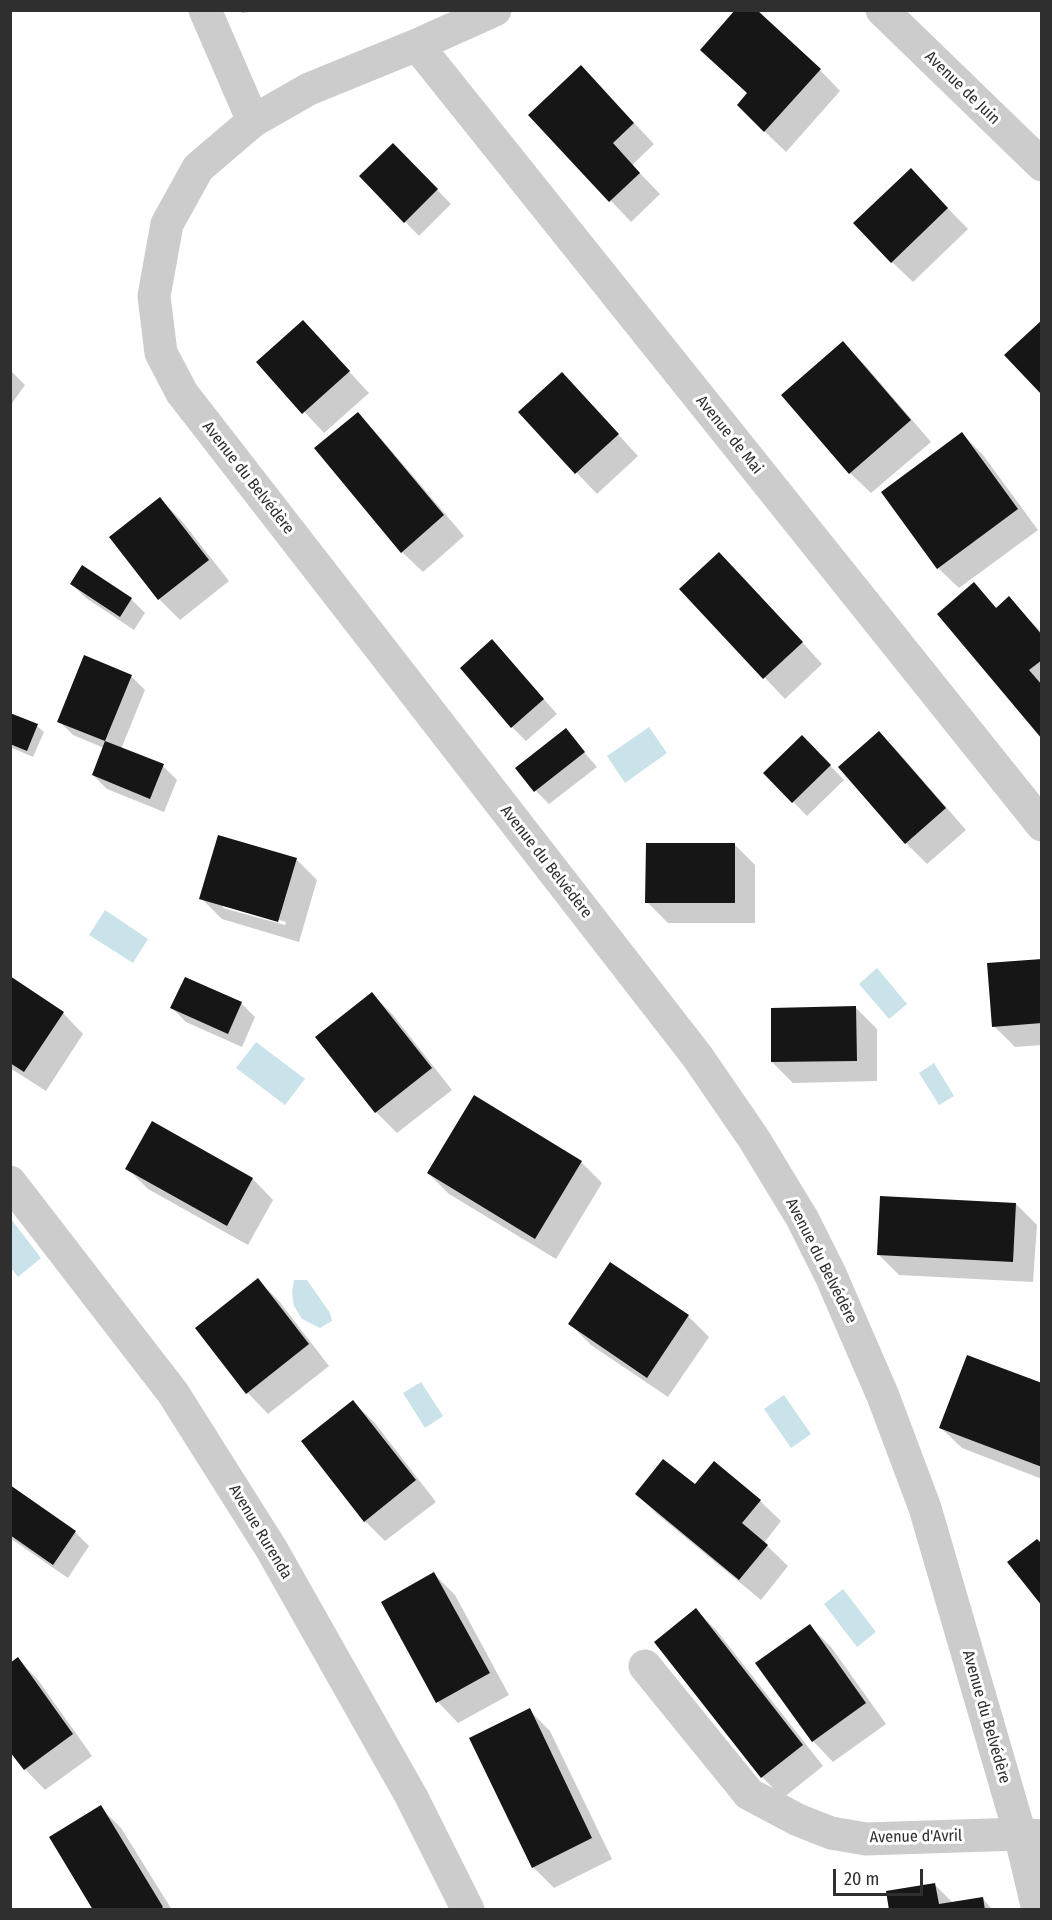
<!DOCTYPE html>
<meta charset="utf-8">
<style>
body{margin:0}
#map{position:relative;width:1052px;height:1920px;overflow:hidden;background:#fff;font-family:"Fira Sans Condensed",sans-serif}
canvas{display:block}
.frame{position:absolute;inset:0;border:12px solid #2f2f2f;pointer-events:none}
.scale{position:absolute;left:833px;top:1869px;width:90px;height:27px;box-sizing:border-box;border:3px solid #2f2f2f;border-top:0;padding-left:8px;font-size:18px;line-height:21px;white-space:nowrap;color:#2f2f2f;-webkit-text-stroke:4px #fff;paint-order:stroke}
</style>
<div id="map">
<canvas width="1052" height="1920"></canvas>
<div class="frame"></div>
<div class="scale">20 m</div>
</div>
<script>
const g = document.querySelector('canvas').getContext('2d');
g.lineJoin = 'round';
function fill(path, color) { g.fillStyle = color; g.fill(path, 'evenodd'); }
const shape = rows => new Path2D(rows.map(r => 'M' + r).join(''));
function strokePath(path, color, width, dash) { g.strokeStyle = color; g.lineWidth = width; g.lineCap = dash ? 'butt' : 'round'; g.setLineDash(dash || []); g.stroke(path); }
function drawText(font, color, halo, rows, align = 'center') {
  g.font = font + ' "Fira Sans Condensed",sans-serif'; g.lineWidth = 6; g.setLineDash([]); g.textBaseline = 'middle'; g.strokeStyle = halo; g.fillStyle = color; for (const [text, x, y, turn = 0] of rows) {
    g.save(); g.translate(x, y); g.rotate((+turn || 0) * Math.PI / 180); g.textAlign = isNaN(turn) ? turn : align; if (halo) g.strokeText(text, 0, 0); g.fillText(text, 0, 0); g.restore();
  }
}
const water = shape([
 [649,727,667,753,625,783,607,756],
 [105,910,148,939,133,963,89,935],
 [877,968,907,1004,889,1019,859,984],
 [256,1042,305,1079,285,1105,236,1068],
 [934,1063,954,1096,939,1105,919,1073],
 [11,1219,41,1258,18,1277,11,1268],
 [294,1280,307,1280,330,1313,332,1321,320,1328,302,1319,294,1306,292,1293],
 [421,1382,443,1416,425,1428,403,1393],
 [784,1395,811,1434,791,1448,764,1409],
 [843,1589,876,1632,857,1647,824,1604]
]);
const shadow = shape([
 [240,10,263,10,242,13],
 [820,70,840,91,786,152,759,126],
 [601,88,654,144,632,165,660,194,631,222,530,115],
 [393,145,451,204,419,236,361,176],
 [931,191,968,229,913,282,892,262],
 [303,322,369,393,324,433,258,362],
 [843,343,864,364,931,442,871,493,850,473],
 [10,370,25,385,10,406],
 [582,395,638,456,597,494,520,413],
 [357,414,378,435,464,536,423,572,402,552],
 [962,434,983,455,1038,530,959,588,938,568],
 [160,499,181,520,229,581,180,620,159,599],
 [83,567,131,599,145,613,134,630,86,598,72,584],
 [740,574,822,664,785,699,681,589],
 [974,584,997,608,1009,598,1042,633,1042,737],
 [492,641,557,714,526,741,512,727],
 [131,676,145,690,121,749,163,766,177,780,164,812,107,789,93,775,104,748,73,735,59,721],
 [10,717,37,726,44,732,33,757,10,747],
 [565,730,597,767,549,804,536,791],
 [879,733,899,753,966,830,927,864,906,843,840,767],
 [802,737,844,780,807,816,765,773],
 [734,844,755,865,755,923,668,923,647,902],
 [296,859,317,880,299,942,222,919,201,898],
 [223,904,286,922,285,925,223,908],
 [1042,961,1042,1045,1015,1047,994,1026],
 [10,978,63,1013,83,1034,46,1091,10,1068],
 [372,994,393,1015,452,1090,397,1133,376,1112],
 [241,1003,255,1017,242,1047,186,1022,172,1008],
 [856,1008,877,1029,877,1081,793,1083,772,1062],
 [153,1123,253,1179,273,1200,248,1245,148,1189,127,1168],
 [581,1162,602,1183,556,1259,449,1194,428,1173],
 [1016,1204,1037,1225,1033,1282,899,1275,878,1254],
 [258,1280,279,1301,329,1366,268,1414,248,1393,197,1328],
 [688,1316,709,1337,668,1397,591,1345,570,1324],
 [1042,1385,1042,1479,962,1448,941,1428],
 [353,1402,374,1422,436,1502,385,1541,365,1521],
 [714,1463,760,1501,781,1521,764,1543,788,1566,761,1600,657,1514,637,1494,695,1486],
 [11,1488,75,1532,89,1546,68,1578,10,1538],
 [434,1574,455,1595,509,1695,458,1723,438,1702],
 [696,1610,717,1631,823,1766,783,1798,762,1777],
 [810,1626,831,1647,886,1724,833,1762,813,1741],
 [18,1659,38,1680,92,1756,45,1790,25,1769],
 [529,1710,550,1731,612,1859,554,1888,533,1867],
 [100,1807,121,1828,172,1910,95,1910],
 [935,1885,954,1904,983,1899,993,1910,891,1910]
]);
const building = shape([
 [735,10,757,10,821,69,764,132,737,105,747,93,700,50],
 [581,65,634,123,613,143,640,173,609,202,528,115],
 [393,143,438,189,404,223,359,176],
 [911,168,948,208,891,263,853,223],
 [303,320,350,371,302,414,256,362],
 [1042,320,1042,395,1004,355],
 [843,341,911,420,849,474,781,395],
 [562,372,619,434,575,474,518,412],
 [358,412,444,515,401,553,314,448],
 [962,432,1018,509,937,569,881,492],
 [160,497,209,560,158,600,109,537],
 [719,552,803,642,763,679,679,589],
 [82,565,132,598,120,617,70,584],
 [974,582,996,608,1009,596,1042,635,1042,660,1029,670,1042,685,1042,739,937,614],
 [492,639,544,699,511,728,460,668],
 [84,655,132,675,105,741,57,722],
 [10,713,38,724,27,751,10,744],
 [566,728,585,752,534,792,515,768],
 [879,731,946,808,905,844,838,767],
 [802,735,831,765,792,803,763,773],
 [105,741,164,764,150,799,92,775],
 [218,835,297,858,278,922,199,899],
 [646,843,735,843,735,903,645,903],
 [1042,959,1042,1023,992,1027,987,963],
 [10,976,64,1012,24,1072,10,1063],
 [185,977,242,1002,228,1034,170,1008],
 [372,992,432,1068,375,1113,315,1037],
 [856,1006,857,1061,771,1062,771,1008],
 [474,1095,582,1161,535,1239,427,1173],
 [152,1121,253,1178,227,1226,125,1169],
 [880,1196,1016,1203,1013,1262,877,1255],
 [610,1262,689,1315,647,1378,568,1324],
 [258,1278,309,1344,246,1394,195,1328],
 [967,1355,1042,1383,1042,1467,939,1428],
 [353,1400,416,1480,364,1522,301,1441],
 [663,1459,695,1484,714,1461,761,1500,742,1523,768,1545,739,1580,635,1494],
 [10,1485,76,1531,53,1565,10,1535],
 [1037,1539,1042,1544,1042,1606,1007,1562],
 [434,1572,490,1673,436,1703,381,1602],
 [696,1608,803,1745,761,1778,654,1642],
 [810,1624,866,1703,812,1742,755,1663],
 [18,1657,73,1734,24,1770,10,1752,10,1663],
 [530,1708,592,1838,532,1868,469,1738],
 [101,1805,163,1907,160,1910,93,1910,49,1837],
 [935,1883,939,1904,983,1897,985,1910,889,1910,886,1891]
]);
const minor = shape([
 [205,10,253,121],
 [495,10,417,45,309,89,253,121,198,168,167,224,154,296,161,353,182,393,697,1056,754,1139,802,1218,831,1276,883,1396,925,1508,1020,1834,1038,1910],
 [882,10,1042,165],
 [417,45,1042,825],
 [10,1182,173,1393,272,1550,411,1796,468,1910],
 [645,1666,749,1794,798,1820,831,1833,866,1839,1020,1834,1040,1836]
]);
const streetNames = [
 ["Avenue de Juin",962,88,44],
 ["Avenue de Mai",729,435,51],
 ["Avenue du Belvédère",248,478,52],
 ["Avenue du Belvédère",546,862,52],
 ["Avenue du Belvédère",821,1261,63],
 ["Avenue Rurenda",260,1532,59],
 ["Avenue du Belvédère",986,1717,74],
 ["Avenue d'Avril",916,1837,-1]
];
fill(water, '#cae3eb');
fill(shadow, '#0003');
fill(building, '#161616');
strokePath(minor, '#ccc', 33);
drawText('16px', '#2f2f2f', '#fff', streetNames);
</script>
